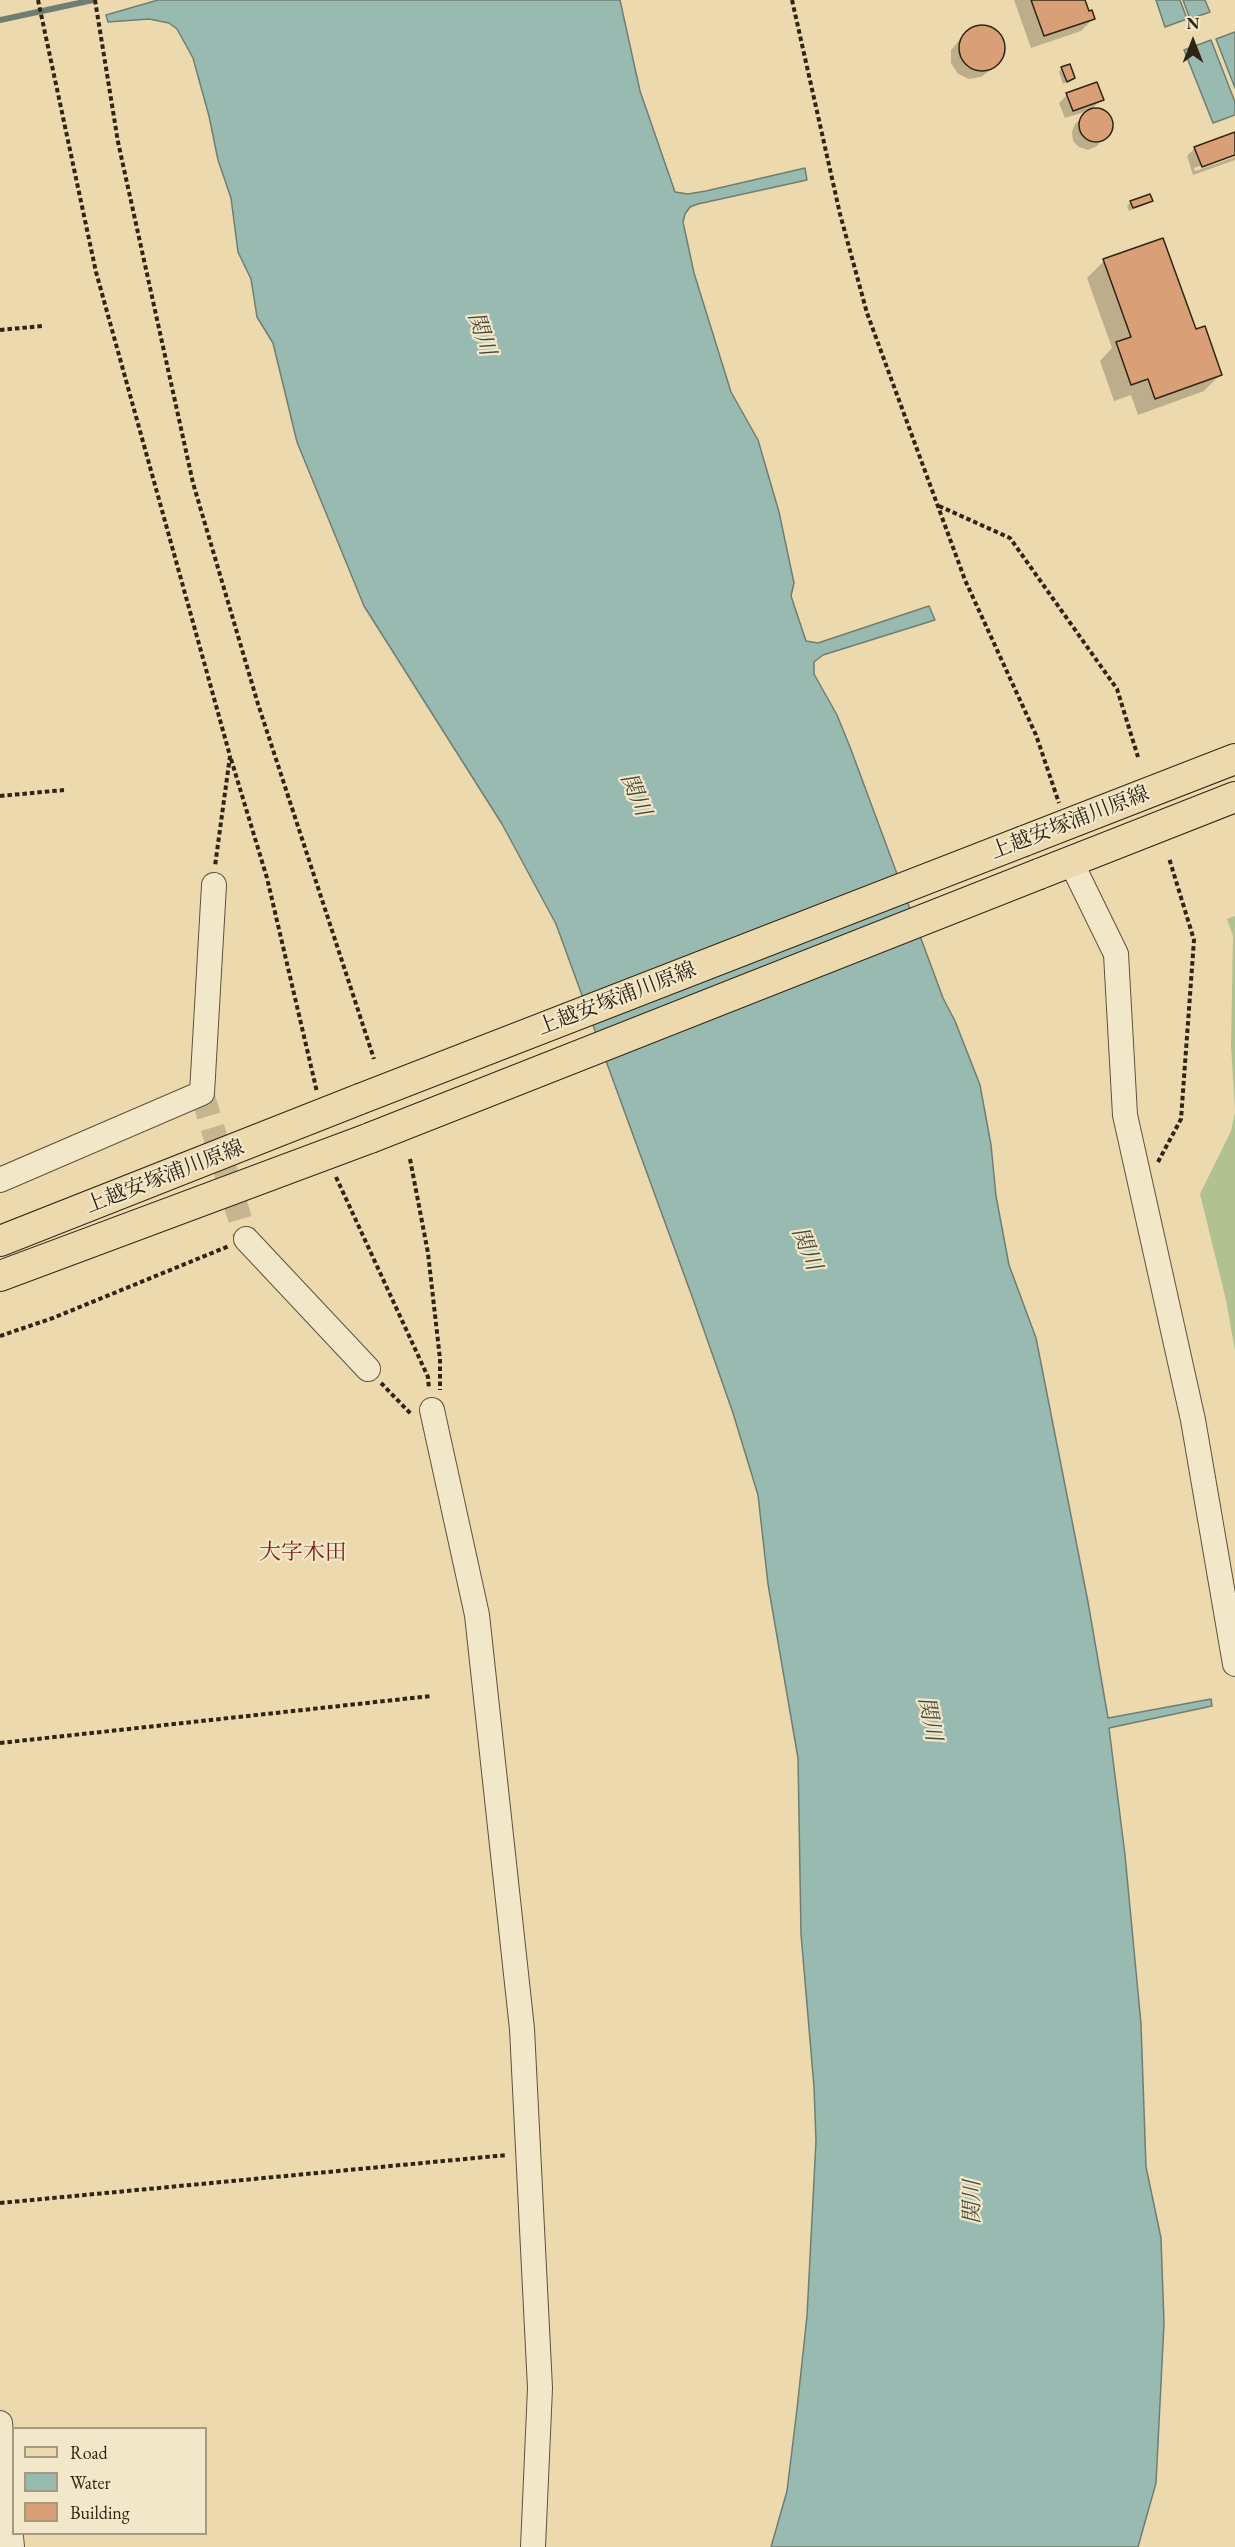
<!DOCTYPE html>
<meta charset="utf-8">
<style>
body{margin:0}
#map{position:relative;width:1235px;height:2547px;overflow:hidden;background:#ecdaae;font-family:"EB Garamond",serif}
canvas{display:block}
.legend{position:absolute;left:12px;top:2427px;width:195px;height:108px;box-sizing:border-box;background:#f3e7ca;border:2px solid #a59982;margin:0;padding:8px 10px;list-style:none;font-size:18px;color:#302515}
.legend li{display:flex;align-items:center;gap:12px;height:30px}
.legend b{width:30px;border:2px solid #a59982}
.north{position:absolute;left:1163px;top:12px;width:60px;height:60px;-webkit-text-stroke:4px #f3e7ca;paint-order:stroke;rotate:0deg;font-size:16px;font-weight:700;line-height:24px;text-align:center;color:#302515}
.north::after{content:'';display:block;margin:auto;width:21px;height:27px;background:#302515;clip-path:polygon(50% 0,100% 100%,50% 72%,0 100%)}
</style>
<div id="map">
<canvas width="1235" height="2547"></canvas>
<ul class="legend">
<li><b style="height:8px;background:#ecdaae"></b>Road</li>
<li><b style="height:16px;background:#99bab0"></b>Water</li>
<li><b style="height:16px;background:#d99f77"></b>Building</li>
</ul>
<div class="north">N</div>
</div>
<script>
const g = document.querySelector('canvas').getContext('2d');
g.lineJoin = 'round';
function fill(path, color) { g.fillStyle = color; g.fill(path, 'evenodd'); }
const shape = rows => new Path2D(rows.map(r => 'M' + r).join(''));
function strokePath(path, color, width, dash) { g.strokeStyle = color; g.lineWidth = width; g.lineCap = dash ? 'butt' : 'round'; g.setLineDash(dash || []); g.stroke(path); }
function drawText(font, color, halo, rows, align = 'center') {
  g.font = font + ' "EB Garamond","Noto Serif JP",serif'; g.lineWidth = 4.5; g.setLineDash([]); g.textBaseline = 'middle'; g.strokeStyle = halo; g.fillStyle = color; for (const [text, x, y, turn = 0] of rows) {
    g.save(); g.translate(x, y); g.rotate((+turn || 0) * Math.PI / 180); g.textAlign = isNaN(turn) ? turn : align; if (halo) g.strokeText(text, 0, 0); g.fillText(text, 0, 0); g.restore();
  }
}
const green = shape([
 [1235,916,1235,1110,1231,1046,1233,936,1227,919],
 [1235,1112,1235,1351,1226,1300,1200,1194,1231,1131]
]);
const water = shape([
 [158,0,620,0,640,91,675,192,688,194,706,191,805,168,807,180,698,204,690,207,685,214,683,222,694,273,731,392,758,440,779,512,794,583,791,596,806,641,818,643,929,606,935,620,823,655,814,662,814,674,837,715,850,747,943,998,955,1021,980,1085,991,1145,996,1196,1009,1265,1036,1338,1088,1602,1108,1718,1211,1699,1212,1706,1109,1728,1125,1855,1141,2024,1146,2167,1161,2238,1164,2323,1156,2483,1138,2547,771,2547,787,2491,797,2409,807,2316,816,2141,814,2087,801,1934,798,1758,768,1584,758,1495,733,1413,693,1299,556,924,502,824,364,606,297,442,273,343,257,317,251,279,238,252,231,198,218,160,209,116,193,58,177,29,169,23,149,19,108,22,106,15,158,0],
 [1156,0,1180,0,1187,19,1165,27,1156,0],
 [1183,0,1205,0,1210,12,1190,19,1183,0],
 [1235,32,1235,88,1216,39,1235,32],
 [1211,40,1235,102,1235,115,1213,123,1184,50,1211,40]
]);
const shadow = shape([
 [1014,0,1083,0,1088,13,1094,18,1081,31,1031,48],
 [979,26,992,28,1001,36,1004,48,1000,60,992,69,981,77,969,79,958,74,951,63,951,50,967,31],
 [1062,68,1074,78,1063,84,1059,72],
 [1067,95,1102,99,1092,109,1100,109,1108,114,1112,122,1111,130,1097,146,1088,150,1079,147,1073,141,1072,132,1075,124,1091,110,1065,118,1059,103],
 [1235,134,1235,154,1194,168,1195,171,1235,157,1235,160,1193,175,1187,156,1195,148],
 [1151,201,1147,204,1129,211,1127,206,1131,202],
 [1162,240,1195,331,1221,374,1204,391,1138,415,1131,395,1114,401,1100,361,1112,348,1087,278,1104,261]
]);
const stream = shape([
 [0,20,93,0]
]);
const building = shape([
 [1031,0,1085,0,1089,11,1092,10,1095,19,1044,36,1031,0],
 '959 48a23 23 0 1 1 46 0a23 23 0 1 1-46 0Z',
 [1070,64,1075,78,1067,82,1061,67,1070,64],
 [1097,82,1104,100,1073,111,1066,93,1097,82],
 '1079 125a17 17 0 1 1 34 0a17 17 0 1 1-34 0Z',
 [1235,132,1235,155,1202,167,1194,147,1235,132],
 [1150,194,1153,201,1133,208,1130,201,1150,194],
 [1163,238,1196,329,1205,326,1222,375,1155,399,1148,379,1131,385,1116,342,1131,337,1103,259,1163,238]
]);
const minorTunnel = shape([
 [202,1093,246,1239]
]);
const path = shape([
 [38,0,96,272,230,756,215,866],
 [95,0,118,142,193,483,258,704,374,1059],
 [792,0,840,214,867,313,965,580,1036,735,1059,803],
 [0,330,42,326],
 [939,506,1010,538,1117,689,1138,757],
 [231,759,267,878,317,1092],
 [0,796,64,790],
 [410,1159,428,1253,440,1359,440,1390],
 [1158,1162,1181,1119,1194,940,1169,858],
 [336,1177,428,1377,429,1389],
 [0,1336,53,1318,229,1246],
 [381,1383,411,1414],
 [0,1743,431,1696],
 [0,2203,507,2155]
]);
const minor = shape([
 [1071,862,1116,954,1125,1115,1193,1420,1235,1664],
 [0,1180,202,1093,214,885],
 [246,1239,368,1369],
 [432,1410,477,1615,522,2029,540,2388,533,2547],
 [0,2423,12,2547]
]);
const major = shape([
 [1024,841,1235,759],
 [1039,874,1235,797],
 [0,1241,360,1099],
 [0,1276,370,1138]
]);
const majorBridge = shape([
 [360,1099,1024,841],
 [370,1138,1039,874]
]);
const streetNames = [
 ["上越安塚浦川原線",1070,823,-21],
 ["上越安塚浦川原線",617,999,-21],
 ["上越安塚浦川原線",165,1177,-21]
];
const waterNames = [
 ["関川",481,334,72],
 ["関川",635,795,67],
 ["関川",806,1249,68],
 ["関川",929,1719,79],
 ["関川",973,2202,-90]
];
const neighbourhoodNames = [
 ["大字木田",303,1553]
];
fill(green, '#b1c18f');
fill(water, '#99bab0');
strokePath(water, '#6f7e72', 1.5);
fill(shadow, '#0003');
strokePath(stream, '#6f7e72', 6);
fill(building, '#d99f77');
strokePath(building, '#302515', 1.5);
strokePath(minorTunnel, '#c6b68f', 24, [24, 12]);
strokePath(minor, '#5f523b', 26);
strokePath(major, '#302515', 32);
strokePath(path, '#302515', 4, [4.5, 3]);
strokePath(minor, '#f3e7ca', 24);
strokePath(major, '#ecdaae', 30);
strokePath(majorBridge, '#302515', 32, []);
strokePath(majorBridge, '#ecdaae', 30);
drawText('21px', '#302515', '#f3e7ca', streetNames);
drawText('italic 22px', '#4a4a3c', '#f3e7ca', waterNames);
drawText('22px', '#7a1f14', '#f3e7ca', neighbourhoodNames);
</script>
